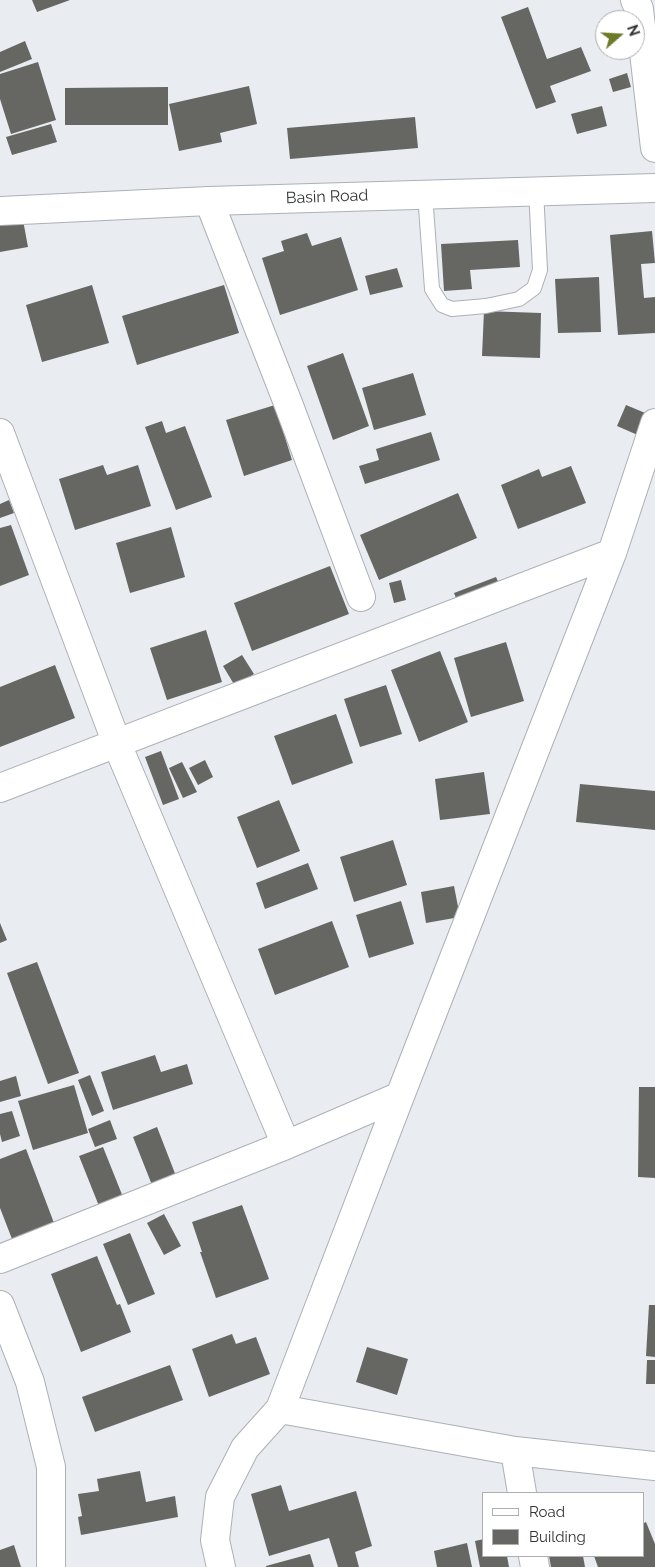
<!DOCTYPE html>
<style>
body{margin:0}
#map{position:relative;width:655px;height:1567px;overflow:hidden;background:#e9ecf1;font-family:Raleway,sans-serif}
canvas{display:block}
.legend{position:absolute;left:482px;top:1492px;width:162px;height:65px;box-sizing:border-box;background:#fff;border:1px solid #adaeaf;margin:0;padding:6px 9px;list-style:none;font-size:15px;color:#323436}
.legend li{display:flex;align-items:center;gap:10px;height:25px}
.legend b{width:25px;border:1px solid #adaeaf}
.north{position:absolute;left:595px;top:10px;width:50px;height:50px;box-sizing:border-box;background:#fff;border:1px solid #adaeaf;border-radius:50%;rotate:71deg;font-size:14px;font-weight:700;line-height:20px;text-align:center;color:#323436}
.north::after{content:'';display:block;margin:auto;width:18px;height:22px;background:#6d7b29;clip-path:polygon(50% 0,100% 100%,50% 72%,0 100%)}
</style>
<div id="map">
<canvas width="655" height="1567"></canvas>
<ul class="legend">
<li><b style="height:6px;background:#fff"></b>Road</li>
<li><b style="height:14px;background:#666762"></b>Building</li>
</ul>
<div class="north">N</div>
</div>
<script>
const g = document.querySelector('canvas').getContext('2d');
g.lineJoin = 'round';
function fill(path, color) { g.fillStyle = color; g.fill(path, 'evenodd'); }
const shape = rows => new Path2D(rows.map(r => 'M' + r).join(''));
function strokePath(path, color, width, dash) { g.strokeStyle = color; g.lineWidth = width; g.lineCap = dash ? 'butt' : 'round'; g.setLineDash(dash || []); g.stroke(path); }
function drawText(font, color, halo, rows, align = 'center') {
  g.font = font + ' Raleway,sans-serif'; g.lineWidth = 5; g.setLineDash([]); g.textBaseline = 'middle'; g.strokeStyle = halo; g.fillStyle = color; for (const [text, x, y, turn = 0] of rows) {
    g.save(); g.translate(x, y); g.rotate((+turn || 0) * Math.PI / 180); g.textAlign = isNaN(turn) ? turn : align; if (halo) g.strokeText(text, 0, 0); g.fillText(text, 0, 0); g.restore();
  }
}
const building = shape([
 [32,0,70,0,37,12],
 [528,7,547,59,581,47,591,71,550,86,556,102,536,109,501,17],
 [25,41,32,59,0,72,0,52],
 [38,62,56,120,11,134,0,99,0,74],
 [627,73,631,87,613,92,609,79],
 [249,86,257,124,220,133,222,142,179,151,169,104],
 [168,87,168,125,65,125,65,88],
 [602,106,607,126,577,134,571,114],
 [415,117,418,148,290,159,287,128],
 [51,124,57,142,12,155,6,137],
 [23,220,28,247,0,252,0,224],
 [652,231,655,263,641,264,644,298,655,297,655,333,618,335,610,235],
 [307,233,312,246,341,237,358,290,280,315,262,258,284,251,281,241],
 [518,240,520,267,470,270,472,289,444,291,441,244],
 [397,268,403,287,370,295,365,276],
 [599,277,601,332,558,333,555,279],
 [92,285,109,343,42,362,26,305],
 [224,285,239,333,137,365,122,316],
 [484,311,541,313,540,358,482,356],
 [343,353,369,426,333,440,307,366],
 [413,373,426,415,374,430,362,388],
 [275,405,292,460,244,476,226,420],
 [626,405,650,415,640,436,617,426],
 [162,421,166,433,185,426,212,497,176,510,145,427],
 [431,432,440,460,365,484,359,466,379,460,376,449],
 [103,465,107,475,138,465,151,506,75,530,59,479],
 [571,466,586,503,518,529,501,485,539,469,542,477],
 [458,493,477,538,379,580,360,535],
 [9,500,14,513,0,518,0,504],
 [11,525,29,575,0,586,0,528],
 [171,527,185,577,130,593,116,543],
 [330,566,349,614,252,651,234,603],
 [496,577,500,586,458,603,454,593],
 [401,580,406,600,394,603,389,583],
 [206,630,222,682,167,700,150,648],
 [506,642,524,701,471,717,454,658],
 [440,651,468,722,419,742,391,670],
 [242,655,254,674,235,686,223,666],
 [55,665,75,718,0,747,0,687],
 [386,685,402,734,360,747,344,699],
 [336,714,353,763,292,785,274,736],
 [161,751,179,799,163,805,145,757],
 [205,760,213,777,198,785,189,768],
 [182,762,197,792,183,798,169,768],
 [484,772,490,814,440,820,435,779],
 [580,784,655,791,655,830,576,822],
 [279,800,300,851,257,868,237,817],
 [393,840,407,885,354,902,340,857],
 [308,863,318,889,265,909,256,883],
 [454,886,460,917,426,923,421,892],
 [401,901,414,944,369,958,356,915],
 [332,921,349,967,275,995,258,949],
 [0,923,7,940,0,943],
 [37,962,79,1073,48,1084,7,973],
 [155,1055,161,1072,187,1064,193,1084,113,1110,101,1072],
 [90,1075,104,1111,92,1116,78,1080],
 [16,1076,21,1096,0,1102,0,1081],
 [74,1085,88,1133,33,1150,18,1101],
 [639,1087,655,1087,655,1178,638,1177],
 [12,1111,20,1136,2,1142,0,1134,0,1114],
 [110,1120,117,1139,95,1147,88,1129],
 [157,1127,176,1176,152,1185,133,1137],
 [103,1147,123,1197,99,1206,79,1156],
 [26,1149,54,1223,12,1239,0,1208,0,1159],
 [242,1205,269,1279,216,1298,200,1252,202,1252,192,1222],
 [164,1214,181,1246,164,1255,147,1223],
 [130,1233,155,1294,128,1305,103,1244],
 [97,1256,117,1305,120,1304,131,1332,81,1352,51,1274],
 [649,1305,655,1305,655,1357,646,1356],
 [232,1334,236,1344,256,1337,270,1374,209,1397,192,1349],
 [367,1347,408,1359,397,1395,356,1382],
 [647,1360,655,1360,655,1384,646,1384],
 [170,1365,183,1400,95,1432,82,1397],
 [140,1471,146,1502,175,1496,178,1517,81,1535,78,1517,82,1516,78,1494,99,1491,97,1479],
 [281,1485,289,1511,356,1491,372,1546,355,1552,359,1567,338,1567,329,1538,269,1556,251,1494],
 [646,1522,655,1544,655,1567,598,1567,594,1556,644,1556,644,1523],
 [484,1539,484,1556,507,1556,509,1567,480,1567,475,1541],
 [467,1543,472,1567,437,1567,434,1551],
 [14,1545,21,1567,0,1567,0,1550],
 [310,1554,314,1567,266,1567,266,1566],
 [549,1556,583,1556,585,1567,551,1567]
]);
const service = shape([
 [425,194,432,289,442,305,452,309,486,306,519,299,534,288,540,270,536,190]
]);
const minor = shape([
 [635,0,639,9,655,148],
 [209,201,288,403,361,597],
 [655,423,612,553,400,1096,280,1409,515,1451,655,1466],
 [0,433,117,744,286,1145],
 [0,788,612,553],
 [0,1259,286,1145,400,1096],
 [0,1305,30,1382,51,1467,51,1567],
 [515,1451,522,1493],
 [533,1556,535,1567],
 [221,1567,215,1540,220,1497,245,1448,280,1409]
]);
const tertiary = shape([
 [0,211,209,201,655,188]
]);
const streetNames = [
 ["Basin Road",327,197,-2]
];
fill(building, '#666762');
strokePath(service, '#adb0b5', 16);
strokePath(minor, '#adb0b5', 30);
strokePath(tertiary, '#adb0b5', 30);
strokePath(service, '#fff', 14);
strokePath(minor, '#fff', 28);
strokePath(tertiary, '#fff', 28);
drawText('16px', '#323436', '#fff', streetNames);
</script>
